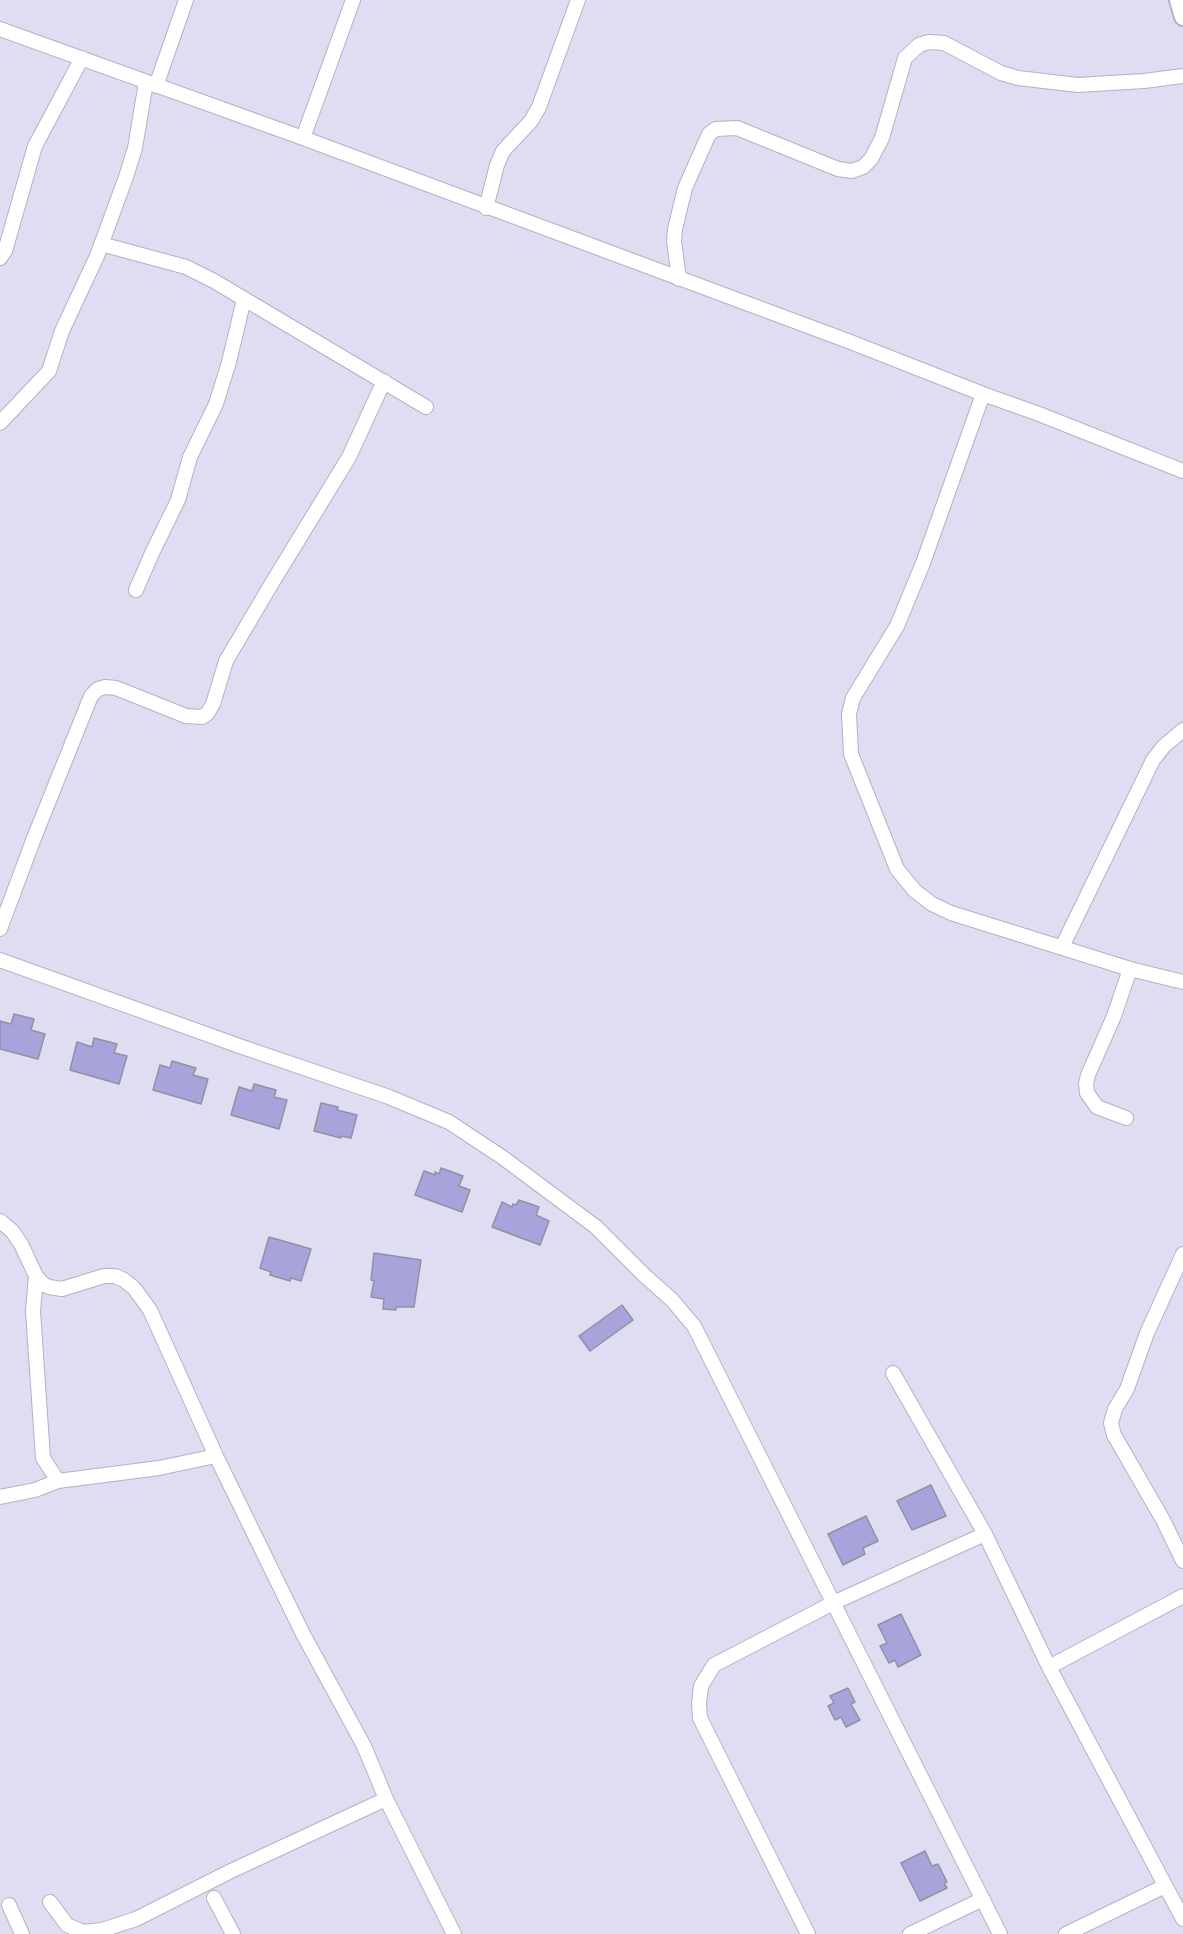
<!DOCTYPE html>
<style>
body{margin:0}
canvas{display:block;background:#deddf2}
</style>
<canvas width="1183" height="1934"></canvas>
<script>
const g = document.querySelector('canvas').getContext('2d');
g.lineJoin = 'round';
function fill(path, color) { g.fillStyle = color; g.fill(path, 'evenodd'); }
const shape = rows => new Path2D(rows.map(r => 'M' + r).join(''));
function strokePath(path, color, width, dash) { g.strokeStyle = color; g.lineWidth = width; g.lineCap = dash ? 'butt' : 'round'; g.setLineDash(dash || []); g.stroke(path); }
const building = shape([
 [14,1014,34,1019,31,1030,45,1034,38,1059,0,1049,0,1021,11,1024,14,1014],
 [94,1038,117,1044,114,1053,127,1056,119,1084,70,1070,77,1042,92,1047,94,1038],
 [172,1061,196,1068,193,1075,208,1079,201,1104,153,1090,160,1065,170,1068,172,1061],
 [254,1084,276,1090,274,1097,287,1100,279,1129,231,1115,239,1087,252,1091,254,1084],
 [321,1103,338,1107,337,1110,357,1115,351,1138,341,1136,341,1138,314,1131,321,1103],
 [441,1168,463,1176,459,1186,470,1190,462,1212,415,1195,424,1171,435,1175,435,1172,439,1174,441,1168],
 [519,1200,539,1207,536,1215,549,1221,540,1245,492,1227,502,1202,512,1207,513,1204,516,1205,519,1200],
 [269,1237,311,1249,301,1281,291,1278,290,1281,270,1275,271,1272,260,1268,269,1237],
 [374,1253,421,1260,414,1307,396,1307,396,1310,383,1309,384,1299,371,1297,374,1281,371,1280,374,1253],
 [622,1305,633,1320,590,1351,579,1336,622,1305],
 [931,1485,946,1516,912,1530,897,1501,931,1485],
 [866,1516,878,1541,863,1548,865,1554,843,1565,828,1534,866,1516],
 [901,1614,921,1655,898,1667,895,1660,889,1663,880,1646,887,1643,878,1625,901,1614],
 [848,1688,855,1702,851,1704,860,1720,846,1727,841,1717,835,1720,828,1706,834,1703,830,1696,848,1688],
 [925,1851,932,1866,938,1864,947,1882,944,1883,947,1888,920,1901,901,1863,925,1851]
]);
const minor = shape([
 [0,29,303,138,848,341,983,394,1039,414,1183,471],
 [156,86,186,0],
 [303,138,353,0],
 [486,208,497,165,503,151,531,121,539,107,578,0],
 [101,244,186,267,214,281,426,407],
 [0,258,5,251,35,146,82,58],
 [679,279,674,241,675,229,685,188,709,134,716,129,737,128,838,169,852,171,863,167,871,159,882,138,905,58,919,45,929,42,944,43,1001,73,1018,78,1078,85,1144,81,1183,76],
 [983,394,923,563,897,626,853,698,849,714,851,754,897,869,915,891,932,904,951,913,1130,969,1183,982],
 [0,423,49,371,62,331,97,256,126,177,135,148,146,82],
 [136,590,153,551,178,500,190,457,216,404,229,362,244,299],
 [0,929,34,838,91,696,98,689,105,687,116,688,186,716,202,717,207,714,213,704,226,661,272,583,349,457,384,381],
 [1062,947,1153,760,1164,746,1183,730],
 [0,960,245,1048,389,1097,449,1122,502,1157,596,1227,644,1275,672,1300,694,1326,1000,1934],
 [1126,1118,1097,1107,1087,1093,1086,1084,1088,1075,1114,1016,1130,969],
 [0,1221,12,1231,21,1244,36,1276,43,1284,49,1287,62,1289,104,1276,115,1276,124,1280,134,1288,150,1310,216,1456,303,1634,364,1746,386,1799,454,1934],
 [1183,1254,1147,1333,1127,1389,1115,1409,1111,1423,1114,1435,1163,1520,1183,1561],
 [36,1276,33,1311,43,1458,58,1481,159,1468,216,1456],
 [893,1373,985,1534,1049,1667,1183,1919],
 [0,1497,35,1490,58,1481],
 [1049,1667,1183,1596],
 [214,1898,233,1934],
 [50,1902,67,1925,83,1932,102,1930,136,1919,231,1871,386,1799],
 [9,1905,22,1934],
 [808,1934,700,1718,699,1703,701,1686,714,1665,833,1603,985,1534],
 [910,1934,983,1899],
 [1066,1934,1165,1886]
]);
const tertiary = shape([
 [1178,0,1183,17]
]);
fill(building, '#a9a3db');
strokePath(building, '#9190a3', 1.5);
strokePath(minor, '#b3b1c5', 16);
strokePath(tertiary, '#b3b1c5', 20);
strokePath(minor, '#fff', 14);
strokePath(tertiary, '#fff', 16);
</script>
